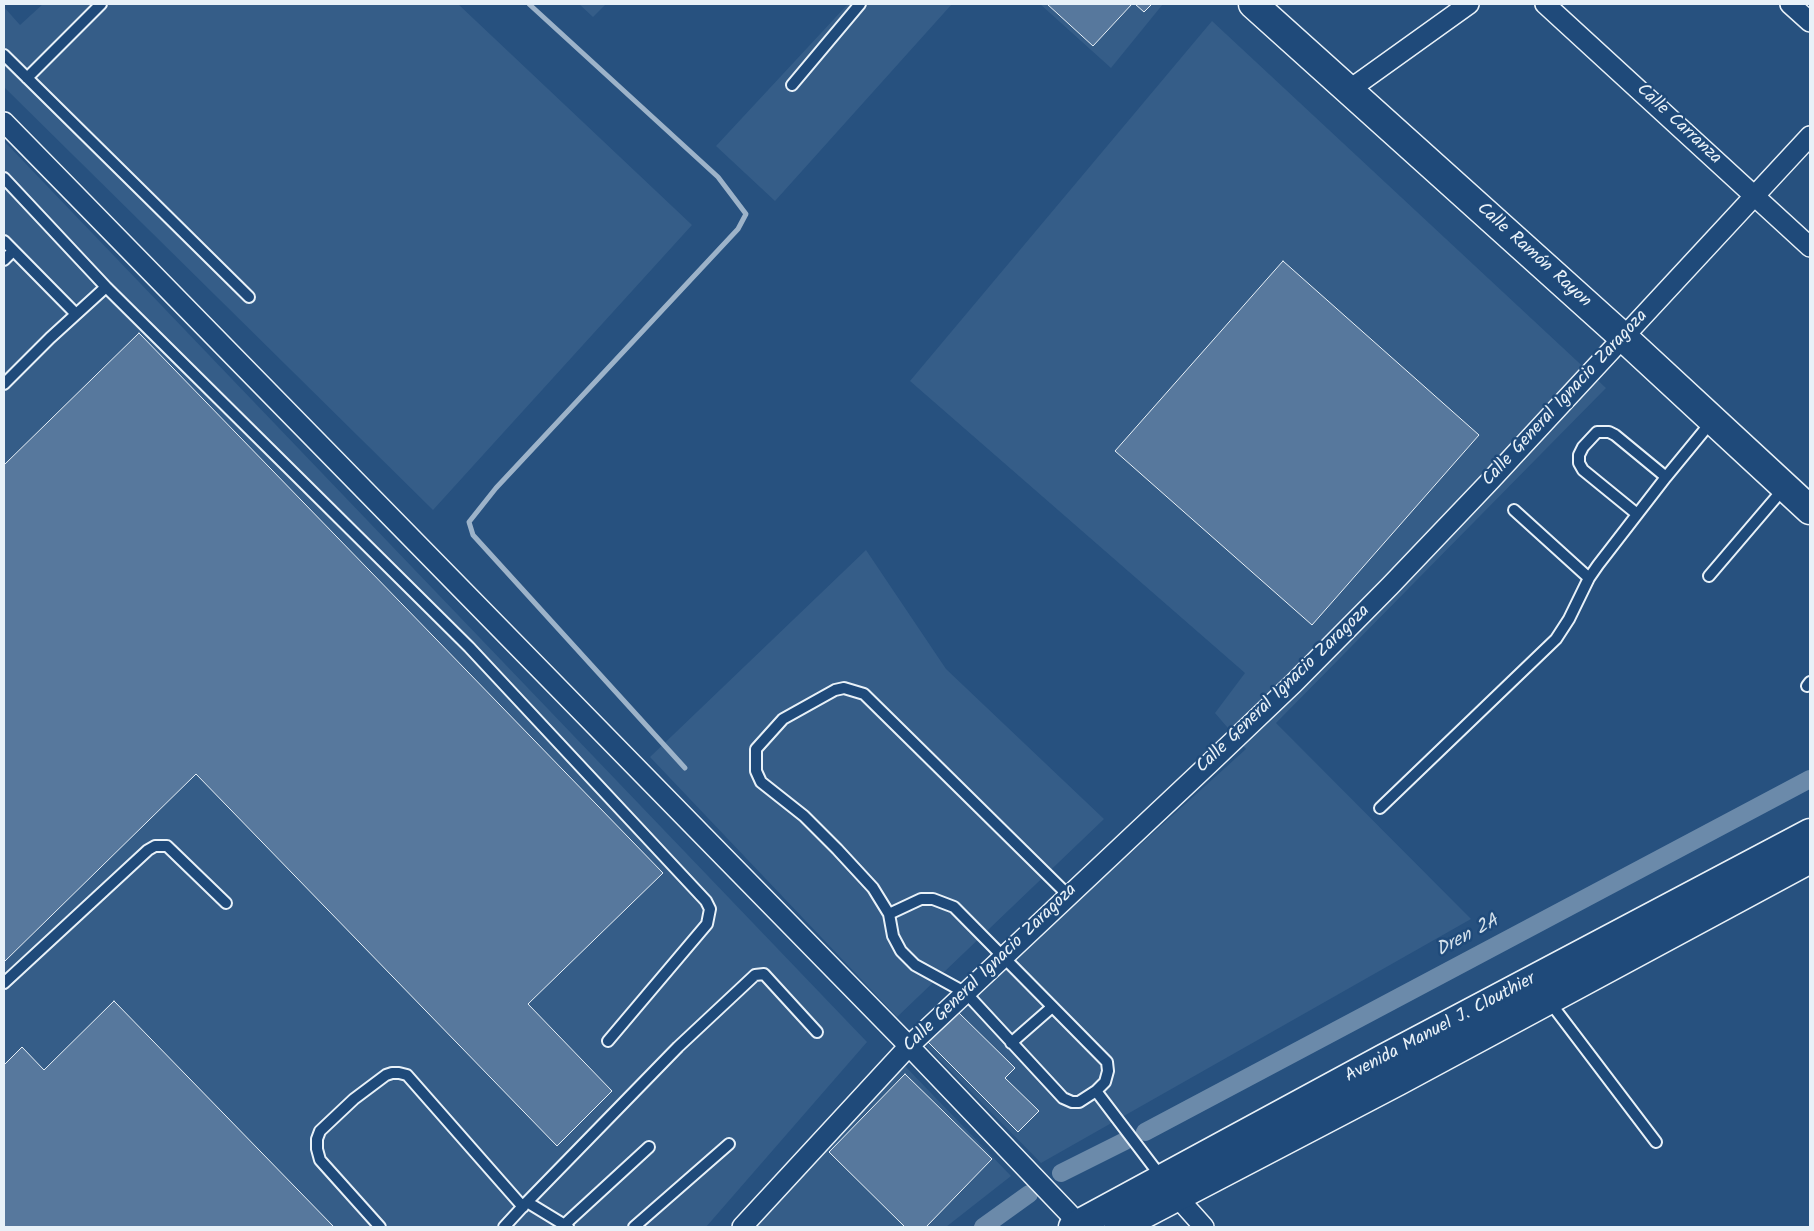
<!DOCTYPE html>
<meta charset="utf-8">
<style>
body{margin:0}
#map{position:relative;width:1814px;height:1231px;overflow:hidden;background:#27517f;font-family:Kalam,sans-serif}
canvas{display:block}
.frame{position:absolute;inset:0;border:5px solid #e8f1f8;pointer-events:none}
</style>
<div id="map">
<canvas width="1814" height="1231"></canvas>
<div class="frame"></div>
</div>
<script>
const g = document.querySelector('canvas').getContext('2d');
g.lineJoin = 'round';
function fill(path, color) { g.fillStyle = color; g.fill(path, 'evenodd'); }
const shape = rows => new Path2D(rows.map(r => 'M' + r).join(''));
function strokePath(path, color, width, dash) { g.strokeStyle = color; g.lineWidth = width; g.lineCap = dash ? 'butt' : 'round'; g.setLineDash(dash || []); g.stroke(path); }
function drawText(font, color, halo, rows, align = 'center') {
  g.font = font + ' Kalam,sans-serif'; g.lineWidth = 5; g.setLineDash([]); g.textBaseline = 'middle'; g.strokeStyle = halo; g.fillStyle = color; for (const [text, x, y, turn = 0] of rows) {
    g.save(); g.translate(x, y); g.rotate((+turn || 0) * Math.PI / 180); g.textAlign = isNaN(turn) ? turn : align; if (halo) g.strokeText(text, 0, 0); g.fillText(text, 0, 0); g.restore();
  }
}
const built = shape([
 [43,4,458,4,692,225,433,510,4,87,4,7,20,25],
 [579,4,606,4,593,17],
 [848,4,952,4,775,201,716,146],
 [1040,4,1163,4,1111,68],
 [1212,21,1606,388,1276,723,1471,919,1041,1163,922,1042,1246,749,1215,713,1245,673,910,381],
 [4,141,867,1042,706,1227,4,1227],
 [866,550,946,669,1104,819,897,1017,650,757],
 [904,1065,1011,1176,946,1227,756,1227]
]);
const stream = shape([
 [529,4,718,177,746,214,738,229,496,488,469,522,473,535,685,768]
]);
const canal = shape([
 [1145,1132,1810,779],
 [1061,1173,1125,1141],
 [983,1227,1029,1194]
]);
const building = shape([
 [1047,4,1132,4,1093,46,1047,4],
 [1135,4,1152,4,1144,12,1135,4],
 [1283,261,1479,435,1312,625,1115,451,1283,261],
 [139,333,663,873,528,1004,612,1091,557,1146,196,774,4,962,4,465,139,333],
 [114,1001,334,1227,4,1227,4,1065,22,1047,44,1070,114,1001],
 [958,1012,1015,1068,1005,1078,1039,1111,1018,1132,928,1042,958,1012],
 [905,1074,992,1159,926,1227,905,1227,829,1152,905,1074]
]);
const lane = shape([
 [4,55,249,297],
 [27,78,101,4],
 [792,85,860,4],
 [4,178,106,287],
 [4,241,76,314],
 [4,260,13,251],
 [4,384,50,338,106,287,469,647,706,901,710,909,707,924,608,1041],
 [1514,510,1589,578],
 [1637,514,1583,470,1579,463,1579,455,1583,447,1597,432,1609,432,1615,435,1666,477],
 [1709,576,1785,487],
 [1807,686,1810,682],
 [1380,808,1556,639,1569,619,1589,578,1598,565,1666,477,1712,421],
 [889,914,921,899,933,899,954,907,1107,1062,1108,1071,1105,1082,1096,1091,1079,1102,1072,1102,1063,1098,966,993,915,965,901,951,893,936,889,914,873,888,837,849,804,816,761,782,756,771,756,749,783,719,835,690,844,688,864,694,1068,895],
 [4,983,148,850,155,846,167,846,226,903],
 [1549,1001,1656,1142],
 [1011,1043,1051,1008],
 [1096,1091,1162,1178],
 [527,1202,568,1227],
 [564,1225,649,1147],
 [380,1227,320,1160,317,1149,317,1139,320,1131,354,1099,386,1075,392,1073,399,1073,407,1075,523,1207],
 [504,1227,527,1202,678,1047,755,975,764,974,817,1032],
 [634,1227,729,1144]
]);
const street = shape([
 [1545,4,1810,247],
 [1790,4,1810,22],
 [1349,90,1469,4],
 [4,122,909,1046,1082,1227],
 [1170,1189,1204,1227],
 [742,1227,909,1046,1209,764,1294,683,1390,586,1491,480,1810,136]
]);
const secondary = shape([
 [1253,4,1623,337,1810,510],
 [1073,1227,1383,1059,1810,833],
 [1119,1227,1398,1081,1810,859]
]);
const streetNames = [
 ["Calle Carranza",1678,125,43],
 ["Calle Ramón Rayon",1533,256,42],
 ["Calle General Ignacio Zaragoza",1566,399,-47],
 ["Calle General Ignacio Zaragoza",1284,690,-44],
 ["Calle General Ignacio Zaragoza",991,969,-44],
 ["Avenida Manuel J. Clouthier",1441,1029,-28]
];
const waterNames = [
 ["Dren 2A",1468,937,-28]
];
fill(built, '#355d88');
strokePath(stream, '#9db3c9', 5);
strokePath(canal, '#6b8aaa', 18);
fill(building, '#57789d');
strokePath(building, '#e8f1f8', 1);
strokePath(lane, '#e8f1f8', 14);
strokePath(street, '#e8f1f8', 22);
strokePath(secondary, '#e8f1f8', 31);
strokePath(lane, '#1f4a7a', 10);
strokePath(street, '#1f4a7a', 19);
strokePath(secondary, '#1f4a7a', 28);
drawText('18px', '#e8f1f8', '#1f4a7a', streetNames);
drawText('italic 19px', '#d5e2ec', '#1f4a7a', waterNames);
</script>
